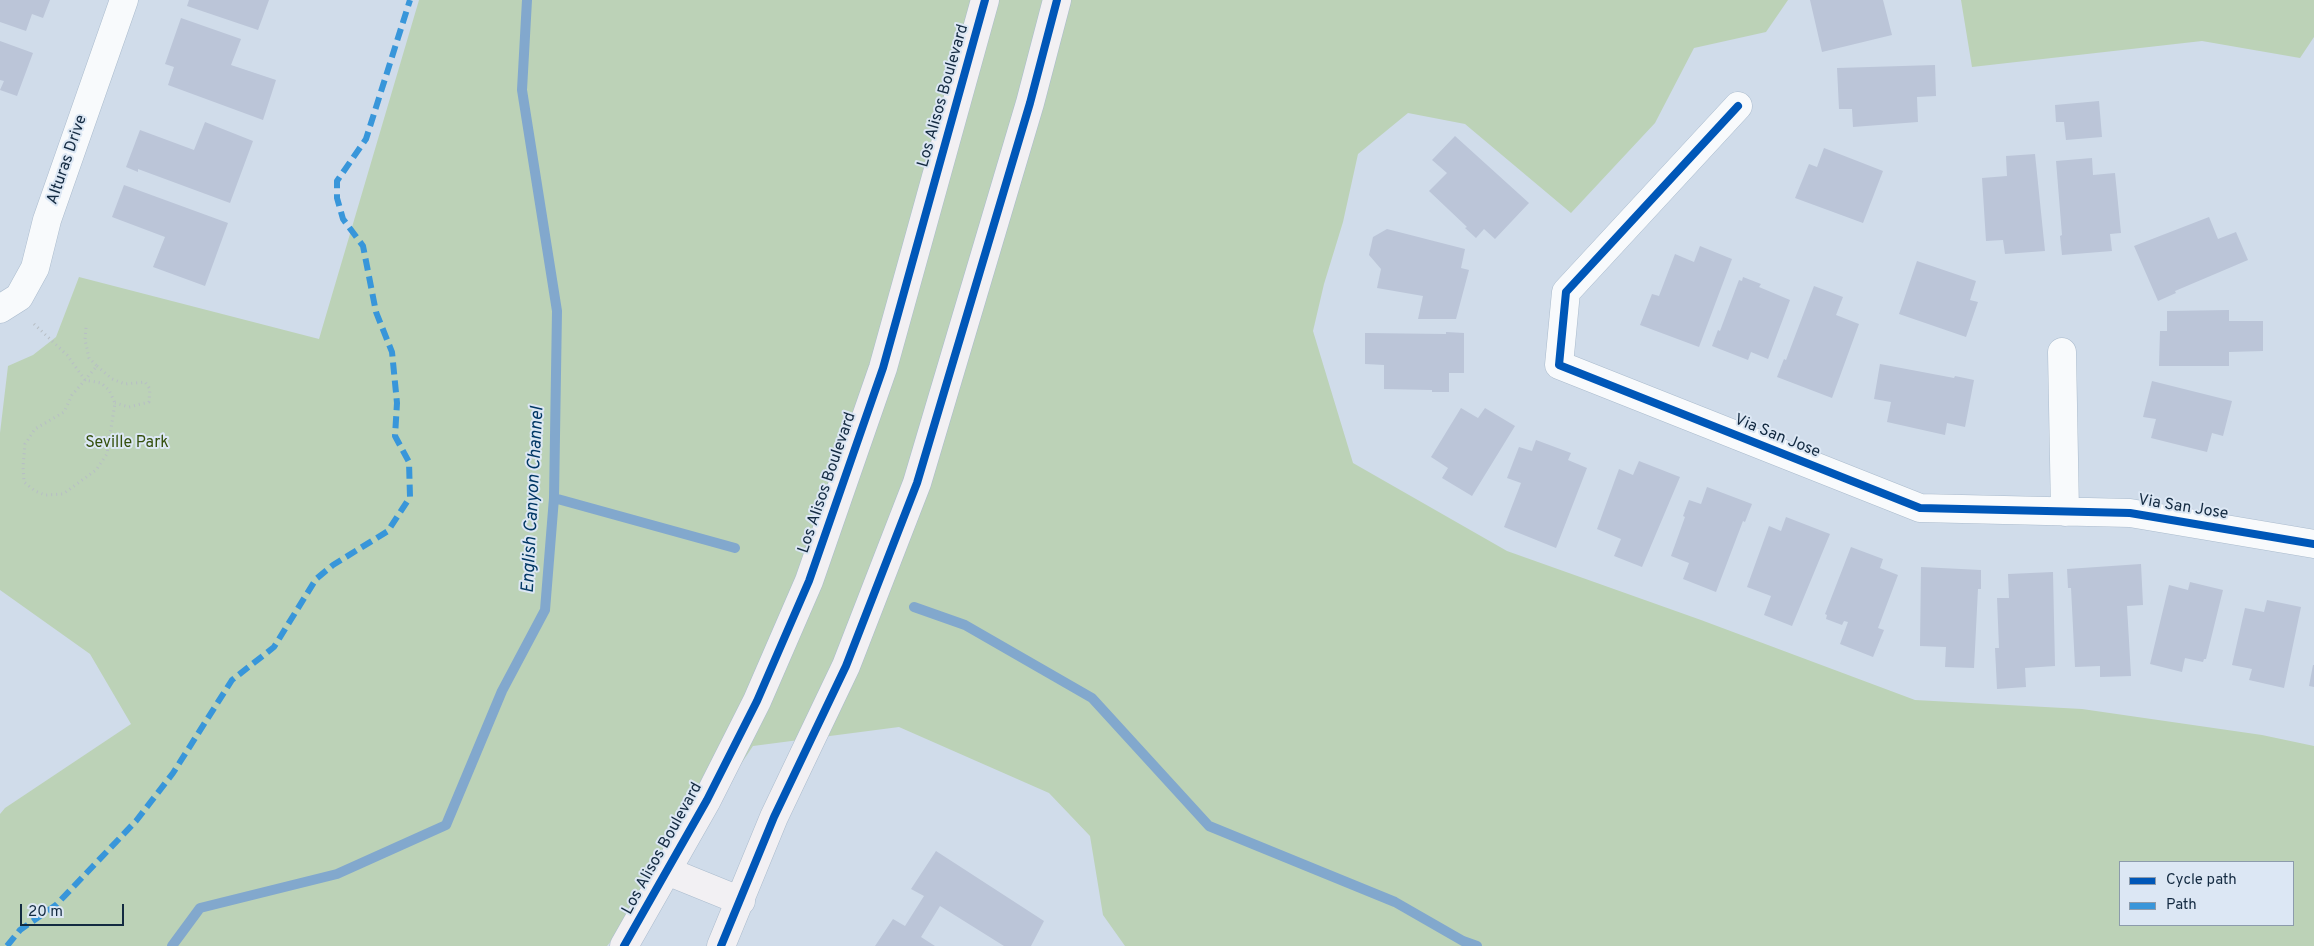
<!DOCTYPE html>
<style>
body{margin:0}
#map{position:relative;width:2314px;height:946px;overflow:hidden;background:#d0dcea;font-family:Overpass,sans-serif}
canvas{display:block}
.legend{position:absolute;left:2119px;top:861px;width:175px;height:65px;box-sizing:border-box;background:#dce7f4;border:1px solid #8c9bac;margin:0;padding:6px 9px;list-style:none;font-size:15px;color:#132a41}
.legend li{display:flex;align-items:center;gap:10px;height:25px}
.legend b{width:25px;border:1px solid #8c9bac}
.scale{position:absolute;left:20px;top:904px;width:104px;height:22px;box-sizing:border-box;border:2px solid #132a41;border-top:0;padding-left:6px;font-size:15px;line-height:18px;white-space:nowrap;color:#132a41;-webkit-text-stroke:4px #dce7f4;paint-order:stroke}
</style>
<div id="map">
<canvas width="2314" height="946"></canvas>
<ul class="legend">
<li><b style="height:6px;background:#0057b8"></b>Cycle path</li>
<li><b style="height:6px;background:#3896da"></b>Path</li>
</ul>
<div class="scale">20 m</div>
</div>
<script>
const g = document.querySelector('canvas').getContext('2d');
g.lineJoin = 'round';
function fill(path, color) { g.fillStyle = color; g.fill(path, 'evenodd'); }
const shape = rows => new Path2D(rows.map(r => 'M' + r).join(''));
function strokePath(path, color, width, dash) { g.strokeStyle = color; g.lineWidth = width; g.lineCap = dash ? 'butt' : 'round'; g.setLineDash(dash || []); g.stroke(path); }
function drawText(font, color, halo, rows, align = 'center') {
  g.font = font + ' Overpass,sans-serif'; g.lineWidth = 4; g.setLineDash([]); g.textBaseline = 'middle'; g.strokeStyle = halo; g.fillStyle = color; for (const [text, x, y, turn = 0] of rows) {
    g.save(); g.translate(x, y); g.rotate((+turn || 0) * Math.PI / 180); g.textAlign = isNaN(turn) ? turn : align; if (halo) g.strokeText(text, 0, 0); g.fillText(text, 0, 0); g.restore();
  }
}
const green = shape([
 [419,0,1788,0,1766,32,1694,48,1655,123,1571,213,1465,124,1408,113,1358,154,1343,222,1324,284,1313,331,1353,463,1507,551,1701,620,1915,700,2082,709,2262,735,2314,746,2314,946,1125,946,1103,915,1090,836,1049,793,899,727,753,746,659,886,607,946,0,946,0,814,5,808,131,724,90,654,0,590,0,433,8,366,33,355,56,337,79,277,319,339],
 [2120,862,2293,862,2293,925,2120,925],
 [1961,0,2314,0,2314,37,2300,58,2202,41,1972,67]
]);
const stream = shape([
 [554,498,735,548],
 [914,607,965,625,1092,698,1209,826,1395,902,1463,941,1477,946],
 [172,946,200,908,337,874,446,825,502,691,545,610,554,498,557,311,522,90,527,0]
]);
const building = shape([
 [0,0,50,0,43,18,32,14,26,31,0,22],
 [189,0,269,0,258,30,187,6],
 [1810,0,1883,0,1892,35,1822,52],
 [181,18,241,39,231,65,276,80,263,120,168,85,174,67,165,64],
 [0,41,33,53,17,96,0,90,4,81,0,80],
 [1935,65,1936,96,1917,97,1918,122,1853,127,1852,109,1839,109,1837,68],
 [2099,101,2102,137,2066,140,2064,122,2056,122,2055,105],
 [205,122,253,141,230,203,138,169,138,172,126,167,140,130,194,150],
 [1455,136,1529,203,1495,239,1484,229,1476,238,1465,228,1467,227,1429,191,1447,173,1432,160],
 [1824,148,1883,171,1863,223,1795,198,1809,164,1817,167],
 [2035,154,2045,251,2005,254,2003,240,1986,241,1982,178,2007,176,2006,156],
 [2092,158,2093,175,2115,173,2121,233,2110,234,2112,251,2062,255,2060,236,2062,235,2056,161],
 [124,185,228,223,205,286,153,267,165,237,112,217],
 [2209,217,2218,239,2236,232,2248,260,2175,291,2176,293,2158,301,2134,246],
 [1387,229,1465,249,1461,268,1469,270,1456,319,1418,319,1423,296,1377,288,1381,269,1369,255,1373,237],
 [1700,246,1732,259,1699,347,1640,325,1652,294,1659,296,1675,254,1694,262],
 [1917,261,1976,281,1970,300,1978,302,1966,337,1899,314],
 [1743,277,1761,284,1759,287,1790,300,1768,359,1751,352,1748,360,1712,346,1718,330,1720,331,1739,280,1742,281],
 [1814,286,1843,297,1836,315,1859,324,1832,398,1777,377,1784,359,1786,360],
 [2229,310,2229,321,2263,321,2263,351,2229,352,2229,366,2159,366,2160,331,2167,331,2167,311],
 [1446,332,1464,333,1464,373,1449,373,1449,392,1432,392,1432,390,1384,389,1384,365,1365,364,1365,333,1446,334],
 [1880,364,1954,378,1955,376,1974,380,1965,427,1947,423,1945,435,1887,422,1891,402,1874,399],
 [2152,381,2232,401,2223,436,2212,433,2207,452,2151,438,2156,419,2143,417],
 [1461,408,1478,418,1485,408,1515,426,1472,496,1442,478,1448,468,1431,457],
 [1536,440,1571,453,1568,460,1587,468,1556,548,1504,527,1521,483,1507,478,1519,447,1532,451],
 [1639,461,1680,477,1642,567,1614,556,1621,539,1597,529,1619,469,1633,475],
 [1707,487,1752,504,1745,522,1743,521,1716,592,1683,579,1689,563,1671,556,1685,517,1683,516,1689,500,1701,504],
 [1786,517,1830,534,1792,626,1764,615,1771,596,1747,587,1769,526,1781,531],
 [1851,547,1883,559,1880,568,1898,575,1878,628,1884,630,1873,657,1840,644,1848,622,1844,621,1842,625,1826,619,1827,615,1825,614],
 [2141,564,2143,605,2127,606,2131,676,2100,677,2100,666,2075,667,2071,588,2068,588,2067,569],
 [1921,567,1981,570,1981,589,1978,589,1974,668,1945,667,1946,647,1920,646],
 [2053,572,2055,666,2025,668,2026,687,1997,689,1995,648,1999,648,1997,598,2009,598,2008,574],
 [2190,582,2223,590,2206,659,2204,659,2203,662,2185,658,2182,672,2150,664,2169,585,2188,590],
 [2267,600,2301,607,2284,688,2249,680,2252,669,2232,665,2245,608,2264,612],
 [2313,665,2314,665,2314,687,2309,686],
 [936,851,1044,921,1031,946,1004,946,940,906,921,937,935,946,875,946,893,919,905,926,924,896,911,889]
]);
const path = shape([
 [34,324,67,355,85,380,101,383,109,390,115,403,107,454,96,470,63,494,45,495,35,491,24,482,23,467,25,444,35,429,64,412,72,395,85,380,97,366,89,358,85,340,86,327],
 [97,366,112,379,125,384,145,382,150,389,149,402,129,407,115,403]
]);
const minor = shape([
 [1738,106,1566,292,1559,365,1920,508,2130,513,2314,544],
 [0,309,19,297,35,268,47,220,124,0],
 [2062,352,2065,512]
]);
const secondary = shape([
 [667,871,741,901],
 [624,946,707,800,757,701,809,581,883,368,985,0],
 [721,946,774,817,846,666,917,483,1030,103,1057,0]
]);
const quiet = shape([
 [7,946,20,930,56,905,136,821,173,773,232,680,274,647,316,579,333,565,388,531,410,497,409,462,395,436,397,403,392,352,376,312,363,246,343,219,337,198,337,181,366,139,410,0]
]);
const cycleway = shape([
 [1738,106,1566,292,1559,365,1920,508,2130,513,2314,544],
 [624,946,707,800,757,701,809,581,883,368,985,0],
 [721,946,774,817,846,666,917,483,1030,103,1057,0]
]);
const streetNames = [
 ["Los Alisos Boulevard",944,96,-74],
 ["Alturas Drive",68,160,-71],
 ["Via San Jose",1777,437,22],
 ["Los Alisos Boulevard",828,483,-71],
 ["Via San Jose",2183,508,9],
 ["Los Alisos Boulevard",663,849,-61]
];
const parkNames = [
 ["Seville Park",127,444]
];
const waterNames = [
 ["English Canyon Channel",534,500,-87]
];
fill(green, '#bcd2b7');
strokePath(stream, '#82a8cd', 10);
fill(building, '#bbc5d8');
strokePath(minor, '#aabbcd', 29);
strokePath(secondary, '#aabbcd', 29);
strokePath(path, '#b7bec5', 3, [1, 4]);
strokePath(minor, '#f8fafc', 28);
strokePath(secondary, '#f2f0f3', 28);
strokePath(quiet, '#3896da', 6, [12, 6]);
strokePath(cycleway, '#0057b8', 8);
drawText('16px', '#132a41', '#dce7f4', streetNames);
drawText('16px', '#35500e', '#dce7f4', parkNames);
drawText('italic 18px', '#003764', '#dce7f4', waterNames);
</script>
